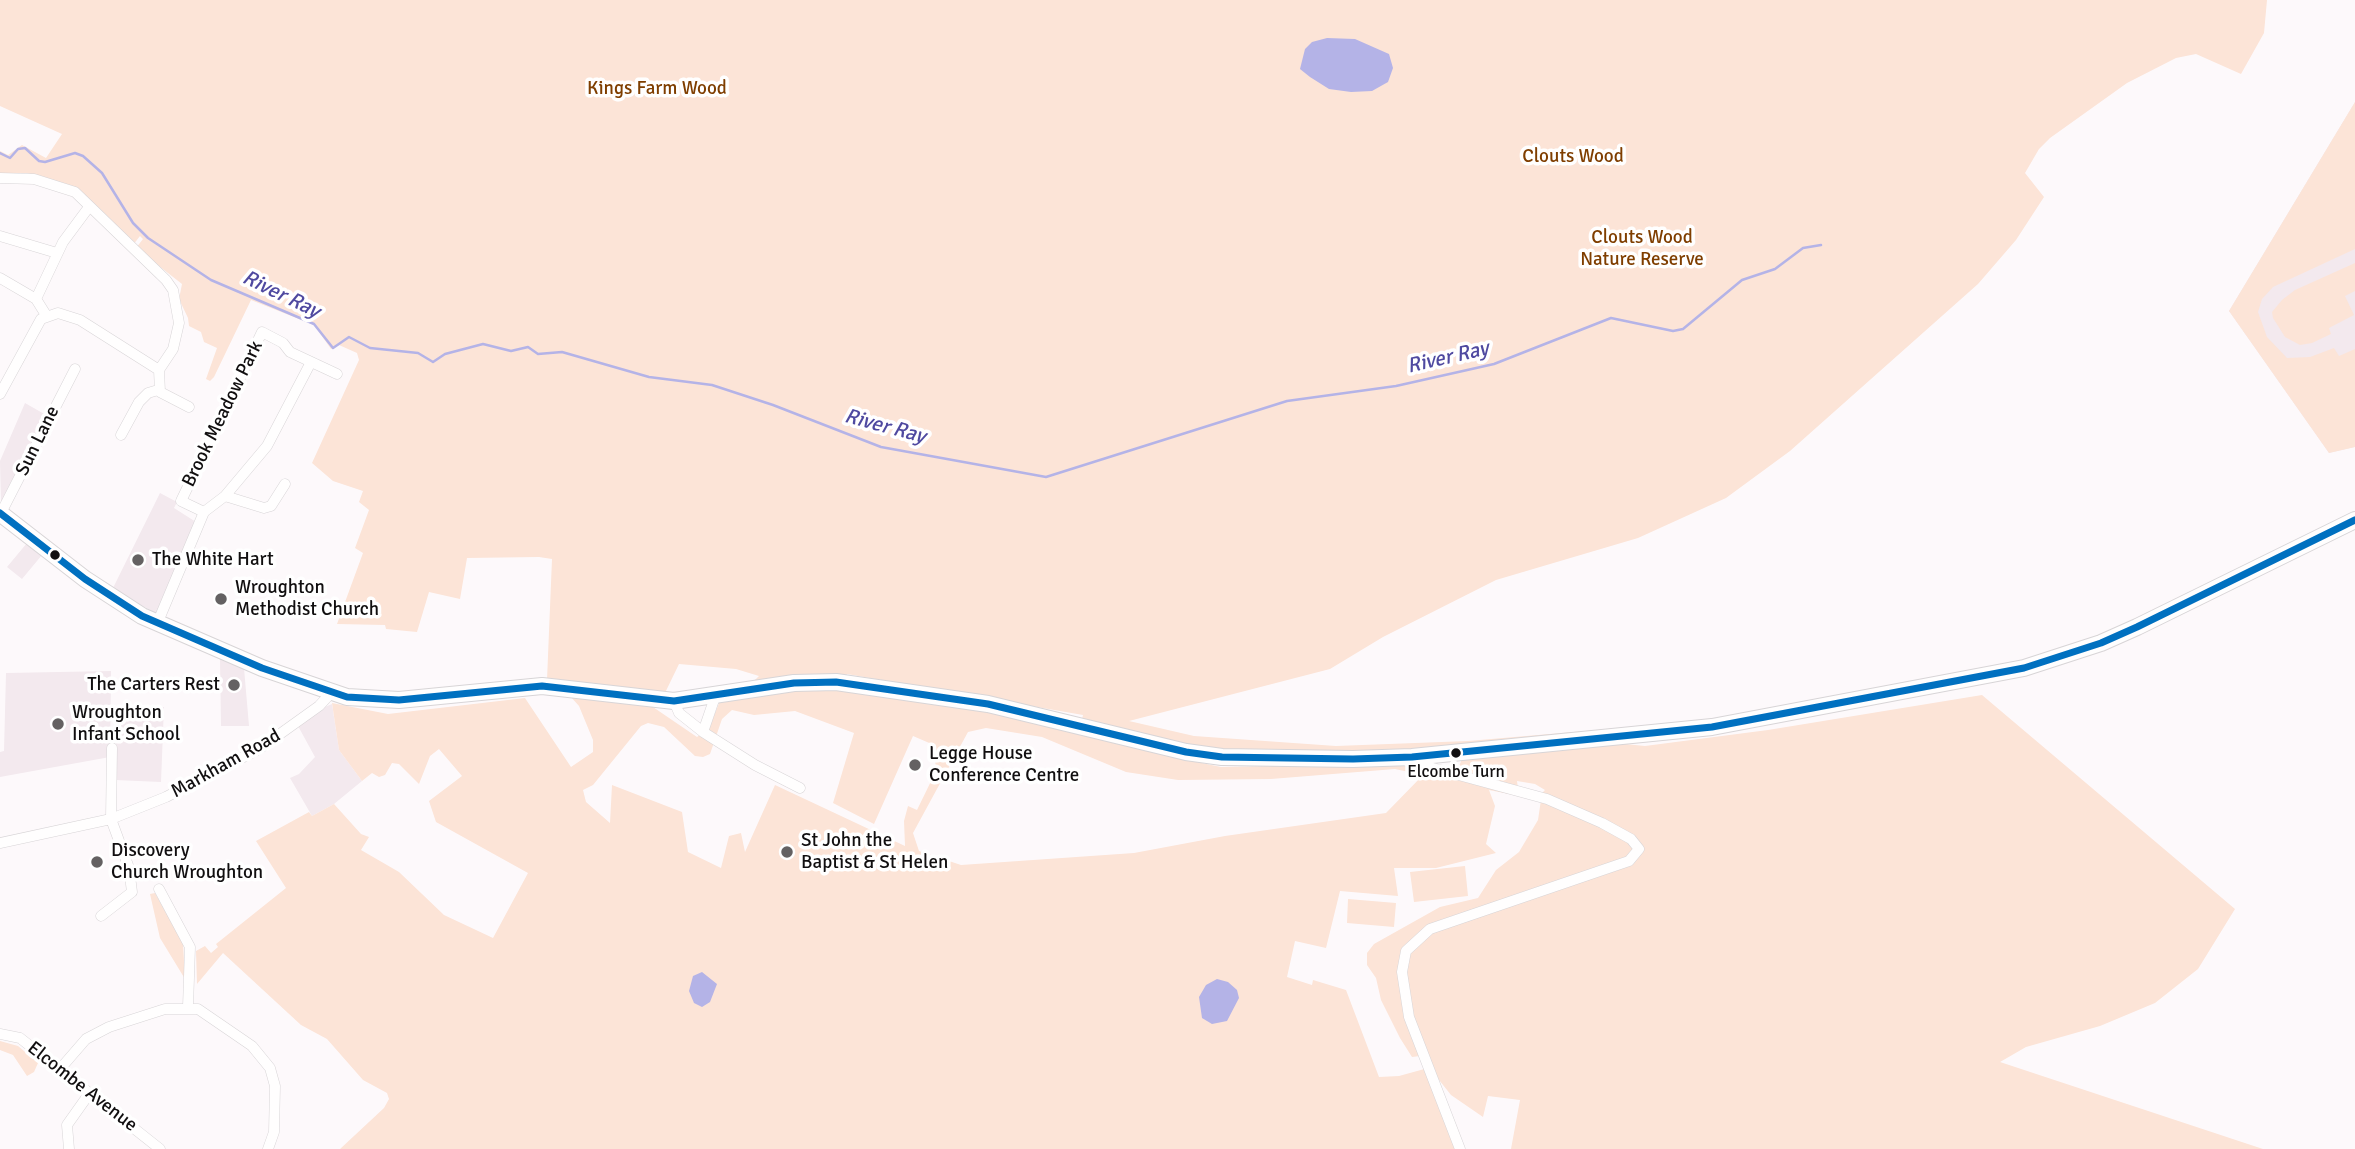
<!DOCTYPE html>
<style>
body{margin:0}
canvas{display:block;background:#fdf9fb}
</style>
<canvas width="2355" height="1149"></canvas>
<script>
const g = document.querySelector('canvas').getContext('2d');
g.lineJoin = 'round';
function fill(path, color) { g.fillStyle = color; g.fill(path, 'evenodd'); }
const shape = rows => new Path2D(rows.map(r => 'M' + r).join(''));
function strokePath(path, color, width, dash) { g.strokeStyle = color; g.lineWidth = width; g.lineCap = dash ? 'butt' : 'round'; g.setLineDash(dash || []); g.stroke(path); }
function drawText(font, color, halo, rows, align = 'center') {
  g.font = font + ' Signika,sans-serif'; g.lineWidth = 7; g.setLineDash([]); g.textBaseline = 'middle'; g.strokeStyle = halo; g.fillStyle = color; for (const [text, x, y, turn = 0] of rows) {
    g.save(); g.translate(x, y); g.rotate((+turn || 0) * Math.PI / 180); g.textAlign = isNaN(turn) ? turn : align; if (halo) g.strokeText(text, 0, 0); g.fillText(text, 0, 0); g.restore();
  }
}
const built = shape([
 [2355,102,2355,447,2329,453,2229,311],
 [25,403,46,415,35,435,40,439,1,503,0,461],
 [160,493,177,502,174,508,196,522,158,614,112,590],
 [27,543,42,555,22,579,7,567],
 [220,659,244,668,249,726,221,726],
 [111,671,110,757,0,777,0,752,4,751,6,673],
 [332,704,339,750,362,781,334,804,312,816,290,778,299,774,315,757,298,726,320,709],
 [116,705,164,707,161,782,115,780]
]);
const green = shape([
 [0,0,2267,0,2264,33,2241,74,2196,54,2176,58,2127,83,2050,138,2039,149,2025,173,2044,197,2016,240,1978,284,1790,451,1726,498,1638,538,1496,580,1383,637,1330,669,1129,721,1194,736,1336,746,1468,741,1620,728,1618,733,1406,754,1223,751,1182,745,1082,719,1083,715,847,674,842,687,936,700,1078,730,1158,754,1221,767,1432,763,1458,769,1463,756,1615,743,1645,746,1768,730,1982,695,2235,909,2198,969,2155,1003,2100,1026,2026,1047,2000,1062,2263,1149,1511,1149,1520,1100,1488,1096,1483,1117,1451,1095,1420,1056,1412,1057,1400,1038,1381,1000,1376,978,1367,965,1367,953,1374,944,1440,907,1478,898,1496,870,1519,852,1538,820,1542,793,1545,790,1535,784,1517,781,1519,796,1489,790,1495,806,1486,844,1496,853,1436,868,1394,868,1398,896,1340,891,1326,948,1295,941,1287,977,1312,985,1313,980,1346,990,1379,1077,1399,1076,1428,1068,1460,1149,340,1149,384,1108,389,1099,387,1093,363,1080,327,1039,301,1025,223,953,197,984,196,951,205,946,211,953,218,947,216,944,286,888,256,841,309,812,312,816,334,804,361,834,369,837,361,850,399,872,444,915,493,938,528,873,436,822,429,801,462,776,439,749,430,756,419,784,399,764,392,763,385,775,379,777,372,773,362,781,339,750,332,703,388,714,525,698,571,767,593,752,593,740,579,706,570,696,650,705,697,737,710,725,720,701,751,684,759,676,736,669,679,664,664,695,547,680,552,559,539,557,467,558,460,599,429,592,417,632,386,629,385,625,337,624,363,553,355,548,369,510,359,502,363,491,333,481,312,463,359,360,357,353,339,345,331,349,314,325,251,300,214,377,210,381,206,379,217,348,204,342,201,332,189,326,188,318,179,299,182,284,136,248,143,239,140,236,133,245,79,190,27,173,0,174,0,151,8,155,22,145,46,158,62,134,0,106],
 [732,710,754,715,795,711,854,733,833,803,874,824,913,736,934,745,936,771,917,810,908,806,904,821,905,846,775,785,745,852,741,833,729,836,721,868,688,852,682,812,612,785,610,823,586,802,583,790,593,785,641,726,648,723,664,727,695,756,703,757,710,754,722,719],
 [986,728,1042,737,1126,772,1178,780,1271,779,1395,769,1423,775,1386,813,1225,836,1134,853,961,865,919,851,913,833,968,732],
 [2355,102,2355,249,2273,287,2262,299,2258,312,2267,337,2287,358,2310,357,2334,348,2339,356,2355,349,2355,447,2329,453,2229,311],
 [2355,263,2355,291,2345,296,2354,315,2329,328,2331,334,2312,343,2300,345,2285,337,2273,318,2272,312,2282,300,2295,290],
 [1465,866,1468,896,1414,902,1410,872],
 [155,893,183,943,185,979,160,938,150,894],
 [1348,899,1396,903,1394,927,1347,923],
 [0,1041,18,1046,30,1056,38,1063,34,1072,27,1076,13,1055,0,1050]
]);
const water = shape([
 [1327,38,1355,39,1389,54,1393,68,1388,82,1372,91,1351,92,1329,89,1310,77,1300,69,1305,49,1312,42],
 [702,972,717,984,710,1002,702,1007,694,1003,689,991,693,976],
 [1217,979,1228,982,1237,990,1239,998,1227,1021,1212,1024,1202,1018,1199,997,1206,985]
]);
const stream = shape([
 [0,153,10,158,18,149,25,148,39,161,45,162,75,153,83,156,102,173,133,223,148,238,211,280,314,324,333,348,349,337,370,348,418,353,433,362,445,354,483,344,511,351,528,347,538,354,562,352,649,377,712,385,773,405,881,447,1046,477,1287,401,1396,386,1494,364,1611,318,1673,331,1683,329,1742,280,1775,269,1803,248,1821,245]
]);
const street = shape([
 [0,178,34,179,75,192,166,280,173,290,179,323,173,349,159,370],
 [0,236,57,253],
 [0,278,36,299,46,315],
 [36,299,63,242,89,207],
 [0,394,41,319,58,313,80,320,159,370,160,392,189,407],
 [121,435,139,402,148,393,158,390],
 [285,484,271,506,264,508,225,496,204,512,181,501,262,332,283,343,290,352,337,374],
 [225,496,267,446,311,362],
 [1,513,75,369],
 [157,624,204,512],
 [674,701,679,713,703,732,755,765,800,788],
 [703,732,715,697],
 [1407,761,1547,799,1602,823,1631,839,1639,849,1629,861,1430,929,1406,951,1402,972,1409,1017,1460,1149],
 [0,843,111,819,166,797,259,749,319,706,331,693],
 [159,889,190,947,188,1007],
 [101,916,132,892,129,868,111,819,112,748],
 [0,1034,20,1038,160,1149],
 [60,1069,86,1039,109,1027,165,1009,198,1009,252,1046,270,1068,275,1086,274,1132,268,1149],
 [69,1149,67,1125,89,1094]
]);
const primary = shape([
 [0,513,85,579,142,616,262,668,347,697,399,700,542,686,674,701,794,683,836,682,988,704,1186,752,1222,757,1353,759,1412,757,1712,727,2024,668,2101,643,2137,627,2355,520]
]);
const bus1 = shape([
 [0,513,85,579,142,616,262,668,347,697,399,700,542,686,674,701,794,683,836,682,988,704,1186,752,1222,757,1353,759,1412,757,1712,727,2024,668,2101,643,2137,627,2355,520]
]);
const markers = [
 [55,555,6,"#110f10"],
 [138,560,7,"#646162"],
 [221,599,7,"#646162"],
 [234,685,7,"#646162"],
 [58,724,7,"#646162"],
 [1456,753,6,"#110f10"],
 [915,765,7,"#646162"],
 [787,852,7,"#646162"],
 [97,862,7,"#646162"]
];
const busNames = [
 ["Elcombe Turn",1456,773]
];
const parkNames = [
 ["Kings Farm Wood",657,89],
 ["Clouts Wood",1573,157],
 ["Clouts Wood",1642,238],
 ["Nature Reserve",1642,260]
];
const streetNames = [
 ["Brook Meadow Park",223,414,-64],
 ["Sun Lane",38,441,-64],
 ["Markham Road",226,764,-29],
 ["Elcombe Avenue",82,1087,38]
];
const poiNames = [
 ["The White Hart",152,560],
 ["Wroughton",235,588],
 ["Methodist Church",235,610],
 ["The Carters Rest",220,685,"right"],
 ["Wroughton",72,713],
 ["Infant School",72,735],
 ["Legge House",929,754],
 ["Conference Centre",929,776],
 ["St John the",801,841],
 ["Baptist & St Helen",801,863],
 ["Discovery",111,851],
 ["Church Wroughton",111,873]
];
const waterNames = [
 ["River Ray",281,295,26],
 ["River Ray",1448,358,-13],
 ["River Ray",885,427,15]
];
fill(built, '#f3e9ee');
fill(green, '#fce4d7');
fill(water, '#b4b3e7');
strokePath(stream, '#b4b3e7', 2.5);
strokePath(street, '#d8d5d7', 11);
strokePath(primary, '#d8d5d7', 18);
strokePath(street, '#fffefe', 10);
strokePath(primary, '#fffefe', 16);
strokePath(bus1, '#0070c0', 7);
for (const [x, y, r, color] of markers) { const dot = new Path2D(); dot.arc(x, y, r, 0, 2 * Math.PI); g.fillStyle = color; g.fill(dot); strokePath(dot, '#fff', 2.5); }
drawText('17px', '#110f10', '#fff', busNames);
drawText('19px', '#7f3e00', '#fff', parkNames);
drawText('19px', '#110f10', '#fff', streetNames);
drawText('19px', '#110f10', '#fff', poiNames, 'left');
drawText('italic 21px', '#4f49a0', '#fff', waterNames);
</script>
